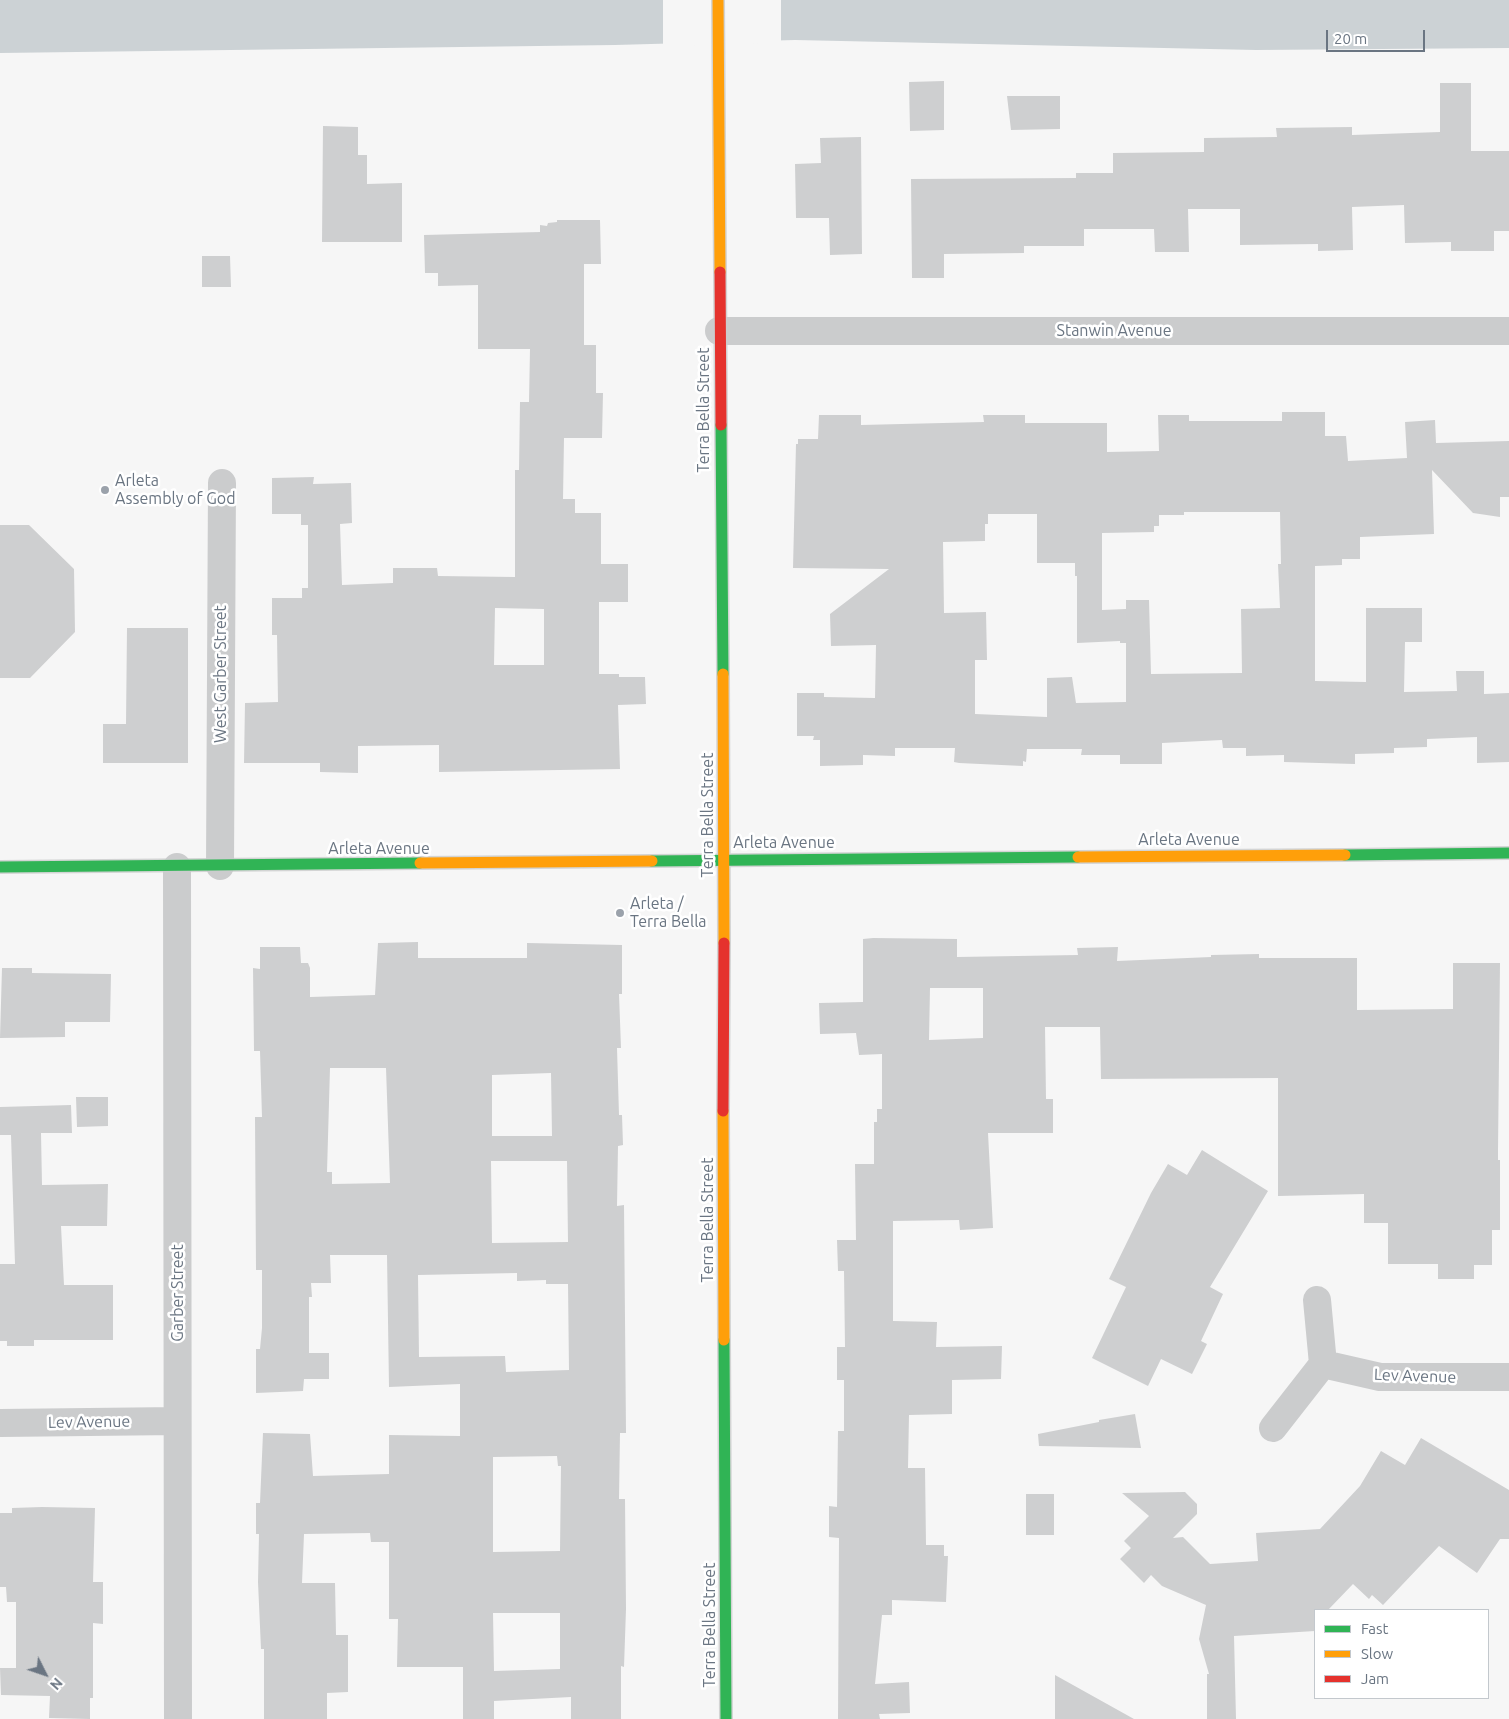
<!DOCTYPE html>
<style>
body{margin:0}
#map{position:relative;width:1509px;height:1719px;overflow:hidden;background:#f6f6f6;font-family:Ubuntu,sans-serif}
canvas{display:block}
.legend{position:absolute;left:1314px;top:1609px;width:175px;height:90px;box-sizing:border-box;background:#fff;border:1px solid #c3c8cd;margin:0;padding:6px 9px;list-style:none;font-size:15px;color:#6a7582}
.legend li{display:flex;align-items:center;gap:10px;height:25px}
.legend b{width:25px;border:1px solid #c3c8cd}
.north{position:absolute;left:20px;top:1649px;width:50px;height:50px;-webkit-text-stroke:4px #fff;paint-order:stroke;rotate:131deg;font-size:14px;font-weight:700;line-height:20px;text-align:center;color:#6a7582}
.north::after{content:'';display:block;margin:auto;width:18px;height:22px;background:#6a7582;clip-path:polygon(50% 0,100% 100%,50% 72%,0 100%)}
.scale{position:absolute;left:1326px;top:30px;width:99px;height:22px;box-sizing:border-box;border:2px solid #6a7582;border-top:0;padding-left:6px;font-size:15px;line-height:18px;white-space:nowrap;color:#6a7582;-webkit-text-stroke:4px #fff;paint-order:stroke}
</style>
<div id="map">
<canvas width="1509" height="1719"></canvas>
<ul class="legend">
<li><b style="height:6px;background:#30b455"></b>Fast</li>
<li><b style="height:6px;background:#ff9f0a"></b>Slow</li>
<li><b style="height:6px;background:#e5322d"></b>Jam</li>
</ul>
<div class="north">N</div>
<div class="scale">20 m</div>
</div>
<script>
const g = document.querySelector('canvas').getContext('2d');
g.lineJoin = 'round';
function fill(path, color) { g.fillStyle = color; g.fill(path, 'evenodd'); }
const shape = rows => new Path2D(rows.map(r => 'M' + r).join(''));
function strokePath(path, color, width, dash) { g.strokeStyle = color; g.lineWidth = width; g.lineCap = dash ? 'butt' : 'round'; g.setLineDash(dash || []); g.stroke(path); }
function drawText(font, color, halo, rows, align = 'center') {
  g.font = font + ' Ubuntu,sans-serif'; g.lineWidth = 5; g.setLineDash([]); g.textBaseline = 'middle'; g.strokeStyle = halo; g.fillStyle = color; for (const [text, x, y, turn = 0] of rows) {
    g.save(); g.translate(x, y); g.rotate((+turn || 0) * Math.PI / 180); g.textAlign = isNaN(turn) ? turn : align; if (halo) g.strokeText(text, 0, 0); g.fillText(text, 0, 0); g.restore();
  }
}
const water = shape([
 [0,0,1509,0,1509,48,1256,50,795,40,615,45,0,53]
]);
const pier = shape([
 [663,0,781,0,781,43,663,46]
]);
const building = shape([
 [944,81,944,130,910,131,909,82],
 [1440,83,1471,83,1471,151,1509,151,1509,231,1494,231,1494,251,1451,251,1451,242,1405,243,1404,205,1352,207,1353,250,1318,251,1318,244,1240,245,1240,209,1188,209,1189,252,1155,252,1154,229,1084,229,1084,246,1024,246,1024,253,944,254,944,278,912,278,911,179,1076,178,1076,173,1113,173,1113,153,1204,152,1204,138,1277,137,1276,128,1352,127,1352,135,1440,132],
 [1007,96,1060,96,1060,129,1011,130],
 [323,126,358,127,358,155,367,155,367,184,402,183,402,242,322,242],
 [861,137,862,254,830,255,829,218,796,218,795,164,821,163,820,138],
 [557,220,600,220,601,264,584,264,584,345,596,345,596,393,603,393,602,438,564,438,563,499,575,499,575,513,601,513,601,564,628,564,628,602,599,602,599,674,619,674,619,677,645,677,646,704,618,705,620,769,439,772,439,745,358,746,358,773,320,772,320,763,244,763,245,703,278,702,277,635,272,635,272,598,302,598,302,588,308,588,308,525,301,525,301,514,272,514,272,478,314,477,313,484,351,483,352,523,340,524,342,585,393,583,393,568,437,568,438,576,515,577,515,470,519,470,520,402,529,402,530,349,478,349,478,285,438,286,438,273,425,273,424,235,540,232,540,225,547,226,548,223,557,222],
 [495,608,544,609,544,665,494,665],
 [202,256,230,256,231,287,202,287],
 [1282,412,1325,412,1325,436,1346,436,1348,461,1407,458,1405,422,1435,420,1436,443,1509,441,1509,497,1500,497,1500,517,1473,513,1432,470,1434,534,1360,537,1360,559,1342,559,1342,565,1315,566,1315,681,1366,682,1366,608,1422,608,1422,642,1405,642,1404,692,1457,691,1456,671,1484,671,1484,694,1509,693,1509,762,1477,763,1477,737,1427,739,1427,747,1394,748,1394,753,1355,754,1355,764,1284,762,1284,755,1246,756,1246,748,1223,748,1222,740,1162,743,1162,764,1120,764,1120,755,1081,755,1082,749,1027,749,1026,762,1023,761,1023,766,959,763,954,762,955,748,895,748,895,756,863,755,863,765,820,766,820,740,813,740,814,736,797,736,797,693,824,693,824,697,875,698,876,645,831,646,830,614,889,569,793,568,796,444,798,444,798,439,818,439,819,415,861,415,861,425,984,422,983,415,1025,415,1025,423,1107,423,1107,452,1159,451,1158,415,1189,415,1189,421,1282,421],
 [1184,512,1280,512,1281,564,1278,564,1280,608,1241,609,1242,673,1151,674,1149,600,1126,600,1126,609,1102,610,1102,533,1154,532,1154,526,1159,526,1159,515,1184,515],
 [988,514,1037,514,1037,563,1075,563,1075,576,1077,576,1077,643,1120,641,1120,643,1126,643,1126,702,1076,703,1072,677,1047,678,1047,717,975,714,975,660,987,660,986,612,944,613,943,542,985,541,985,524,988,524],
 [0,525,29,525,74,569,75,632,30,678,0,678],
 [127,628,188,628,188,763,103,763,103,724,126,724],
 [873,938,957,939,957,957,1078,955,1077,948,1118,947,1117,961,1211,957,1211,955,1259,954,1259,958,1357,958,1357,1010,1453,1009,1453,963,1500,963,1498,1150,1498,1160,1500,1160,1500,1230,1492,1230,1492,1265,1474,1265,1474,1279,1438,1279,1438,1264,1388,1264,1388,1223,1364,1223,1364,1194,1278,1196,1278,1078,1101,1079,1100,1027,1045,1027,1046,1099,1053,1099,1053,1133,988,1133,993,1228,960,1230,959,1220,893,1221,893,1321,937,1322,936,1347,1002,1346,1001,1379,952,1380,952,1414,909,1415,908,1468,925,1468,926,1545,944,1545,944,1556,948,1556,946,1602,892,1600,892,1615,882,1615,875,1684,909,1682,910,1713,879,1714,880,1719,838,1719,839,1538,829,1537,829,1506,837,1507,838,1431,844,1431,844,1380,837,1380,837,1347,845,1347,844,1271,838,1271,837,1240,856,1240,855,1164,874,1164,874,1122,877,1122,877,1109,882,1109,882,1054,859,1055,856,1033,820,1034,819,1003,863,1002,863,939],
 [930,988,983,988,983,1038,929,1040],
 [418,942,418,958,527,958,527,943,622,945,622,994,619,994,621,1048,617,1048,619,1115,622,1115,623,1145,618,1146,617,1206,624,1205,626,1433,620,1433,619,1499,625,1499,626,1609,624,1667,621,1666,621,1719,571,1719,571,1697,494,1701,494,1719,463,1719,463,1667,397,1667,398,1619,389,1619,389,1542,371,1542,370,1533,304,1534,302,1583,335,1583,336,1635,348,1635,348,1692,327,1693,327,1719,264,1719,264,1649,261,1649,258,1582,259,1534,256,1534,256,1503,260,1503,263,1433,310,1434,313,1476,389,1474,389,1435,460,1436,460,1384,389,1387,387,1255,330,1255,331,1283,311,1283,312,1297,309,1297,309,1353,329,1353,329,1379,304,1379,303,1391,256,1393,256,1349,260,1349,262,1328,262,1270,256,1270,255,1117,262,1117,260,1051,254,1051,253,968,260,969,260,947,300,947,301,963,308,963,310,968,310,997,375,995,378,943],
 [330,1068,386,1068,390,1183,332,1184,332,1172,327,1172],
 [551,1073,552,1136,492,1136,492,1075],
 [491,1161,567,1161,568,1242,492,1243],
 [517,1273,517,1281,546,1280,546,1284,568,1284,569,1370,506,1372,505,1356,419,1357,418,1275],
 [557,1456,558,1466,561,1466,560,1551,493,1552,493,1457],
 [493,1613,560,1613,560,1669,494,1671],
 [2,968,32,968,32,973,111,974,110,1022,65,1022,65,1037,0,1038],
 [76,1097,108,1097,108,1126,77,1127],
 [71,1105,72,1133,41,1133,42,1185,108,1184,107,1226,61,1226,64,1285,113,1285,113,1340,34,1340,34,1346,7,1346,7,1341,0,1341,0,1264,15,1264,11,1135,0,1135,0,1107],
 [1202,1150,1268,1191,1210,1287,1223,1294,1201,1341,1207,1344,1192,1374,1161,1359,1148,1386,1092,1358,1126,1287,1109,1279,1151,1193,1168,1164,1187,1175],
 [1135,1414,1141,1448,1039,1446,1038,1434,1099,1422,1099,1420],
 [1421,1438,1509,1490,1509,1539,1500,1539,1477,1573,1439,1546,1383,1605,1372,1595,1369,1599,1353,1584,1328,1610,1315,1610,1315,1631,1234,1636,1236,1719,1207,1719,1207,1674,1209,1674,1199,1639,1206,1605,1162,1586,1151,1575,1144,1583,1120,1559,1131,1548,1124,1541,1149,1516,1122,1493,1185,1492,1197,1504,1197,1514,1173,1538,1183,1537,1210,1564,1258,1561,1256,1533,1320,1529,1360,1486,1381,1451,1405,1465],
 [1026,1494,1054,1494,1054,1535,1026,1535],
 [42,1507,95,1508,93,1582,103,1582,103,1624,93,1623,93,1698,90,1698,90,1719,49,1718,50,1696,1,1695,0,1668,16,1668,16,1602,7,1602,6,1587,0,1587,0,1513,12,1513,12,1508],
 [1055,1675,1134,1719,1055,1719]
]);
const street = shape([
 [719,331,1509,331],
 [220,866,222,483],
 [177,867,178,1719],
 [1323,1364,1380,1377,1509,1377],
 [0,1423,177,1421],
 [1273,1428,1323,1364,1317,1300]
]);
const fast = shape([
 [721,425,723,674],
 [1345,855,1509,853],
 [652,861,1078,857],
 [0,867,420,863],
 [724,1340,726,1719]
]);
const slow = shape([
 [718,0,720,272],
 [723,674,724,943],
 [1078,857,1345,855],
 [420,863,652,861],
 [723,1111,724,1340]
]);
const jam = shape([
 [720,272,721,425],
 [723,1111,724,943]
]);
const markers = [
 [105,490,5,"#9ba2ab"],
 [620,913,5,"#9ba2ab"]
];
const streetNames = [
 ["Stanwin Avenue",1114,331],
 ["Terra Bella Street",704,410,-90],
 ["West Garber Street",221,674,-90],
 ["Terra Bella Street",708,815,-90],
 ["Arleta Avenue",1189,840],
 ["Arleta Avenue",784,843],
 ["Arleta Avenue",379,849],
 ["Terra Bella Street",708,1220,-90],
 ["Garber Street",178,1293,-90],
 ["Lev Avenue",1415,1376,2],
 ["Lev Avenue",89,1422,-1],
 ["Terra Bella Street",710,1625,-90]
];
const poiNames = [
 ["Arleta",115,481],
 ["Assembly of God",115,499],
 ["Arleta /",630,904],
 ["Terra Bella",630,922]
];
fill(water, '#ccd2d5');
fill(pier, '#f6f6f6');
fill(building, '#cecfd0');
strokePath(fast, '#d3d4d4', 14);
strokePath(slow, '#d3d4d4', 14);
strokePath(jam, '#d3d4d4', 14);
strokePath(street, '#cbcccd', 28);
strokePath(fast, '#30b455', 11);
strokePath(slow, '#ff9f0a', 11);
strokePath(jam, '#e5322d', 11);
for (const [x, y, r, color] of markers) { const dot = new Path2D(); dot.arc(x, y, r, 0, 2 * Math.PI); g.fillStyle = color; g.fill(dot); strokePath(dot, '#fff', 2); }
drawText('16px', '#6a7582', '#fff', streetNames);
drawText('16px', '#6a7582', '#fff', poiNames, 'left');
</script>
